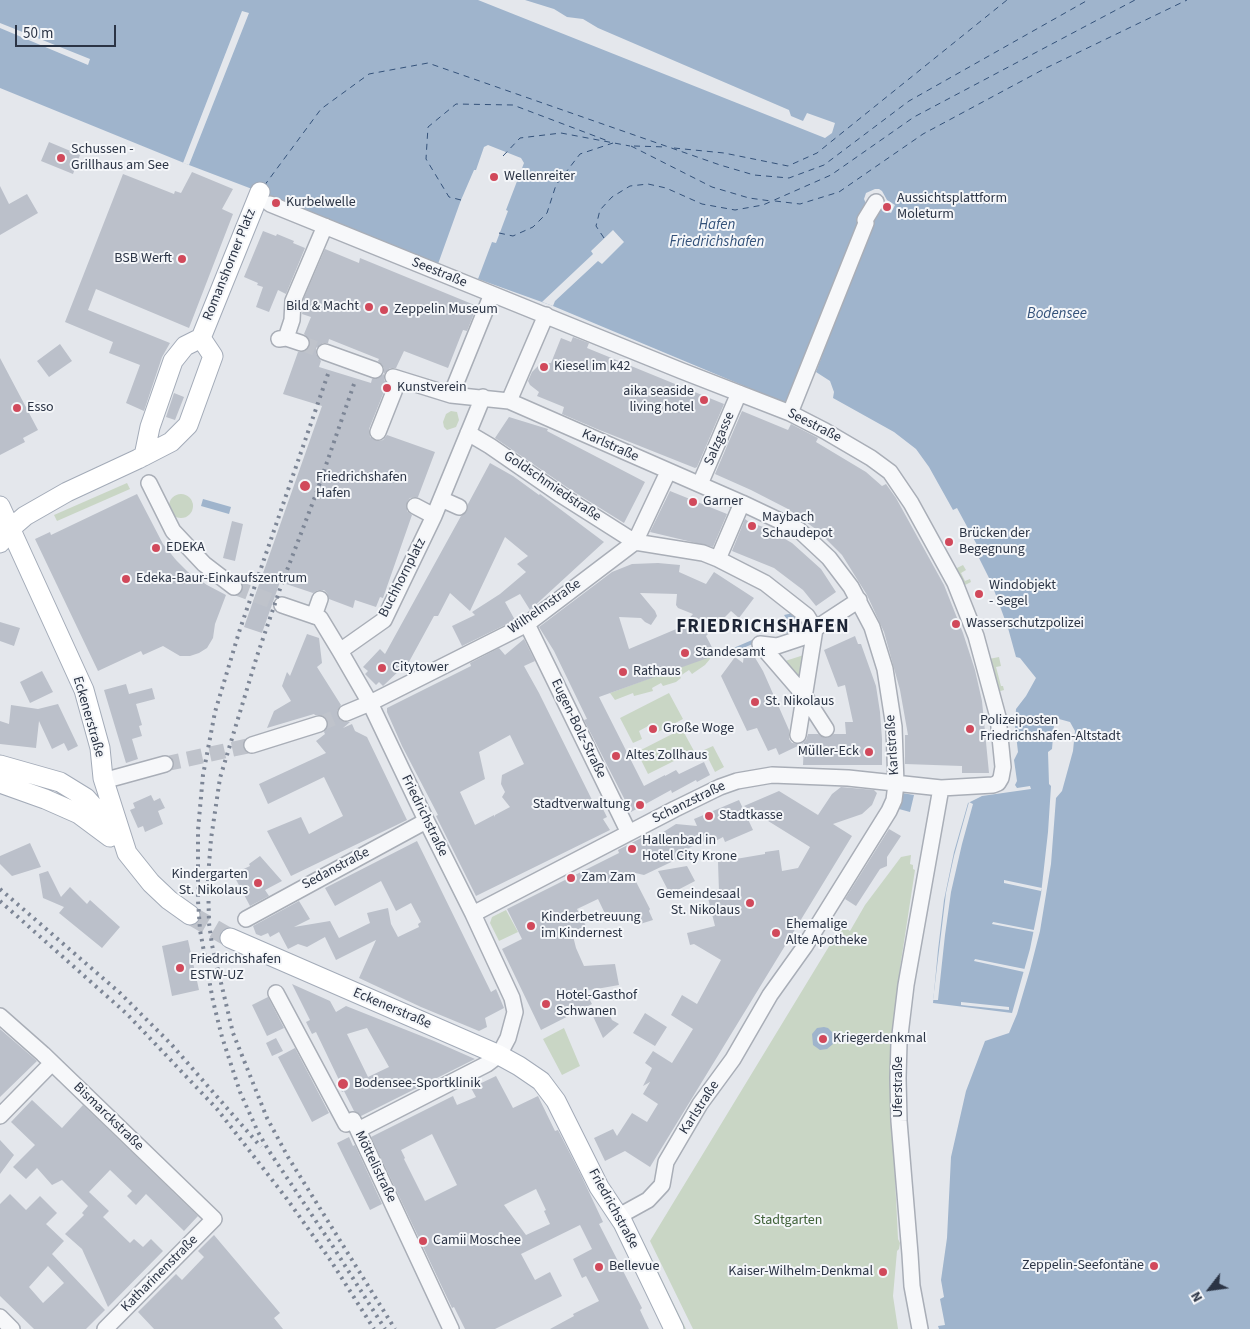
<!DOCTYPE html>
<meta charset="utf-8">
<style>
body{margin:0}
#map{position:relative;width:1250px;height:1329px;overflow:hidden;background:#e4e7ec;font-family:"Source Sans 3",sans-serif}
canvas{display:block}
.north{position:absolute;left:1185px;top:1264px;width:50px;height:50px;-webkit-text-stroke:4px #f4f6f9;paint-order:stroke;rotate:240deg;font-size:14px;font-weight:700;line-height:20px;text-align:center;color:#2b3445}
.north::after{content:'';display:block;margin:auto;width:18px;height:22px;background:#2b3445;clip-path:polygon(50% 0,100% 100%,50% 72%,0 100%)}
.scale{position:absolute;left:15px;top:25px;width:101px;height:22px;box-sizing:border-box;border:2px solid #2b3445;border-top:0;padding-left:6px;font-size:15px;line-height:18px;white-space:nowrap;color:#2b3445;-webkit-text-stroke:4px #f4f6f9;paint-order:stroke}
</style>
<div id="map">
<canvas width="1250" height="1329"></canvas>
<div class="north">N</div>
<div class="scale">50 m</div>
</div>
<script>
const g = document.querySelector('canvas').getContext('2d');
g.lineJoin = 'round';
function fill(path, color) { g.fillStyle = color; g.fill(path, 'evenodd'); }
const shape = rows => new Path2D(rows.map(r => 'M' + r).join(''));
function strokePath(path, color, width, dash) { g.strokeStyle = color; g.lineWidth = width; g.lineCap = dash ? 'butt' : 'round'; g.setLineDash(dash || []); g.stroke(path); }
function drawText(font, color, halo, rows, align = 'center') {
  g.font = font + ' "Source Sans 3",sans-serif'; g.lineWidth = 4; g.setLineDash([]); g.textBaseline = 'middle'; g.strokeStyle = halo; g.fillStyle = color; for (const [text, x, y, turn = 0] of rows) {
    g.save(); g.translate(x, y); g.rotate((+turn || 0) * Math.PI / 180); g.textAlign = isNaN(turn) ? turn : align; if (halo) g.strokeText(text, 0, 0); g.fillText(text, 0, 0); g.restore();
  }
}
const green = shape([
 [451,411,457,412,459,420,456,427,447,430,444,427,443,422,446,414],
 [127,483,130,489,57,521,54,515],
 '169 506a12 12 0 1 1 24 0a12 12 0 1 1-24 0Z',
 [963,565,966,570,961,573,965,581,970,579,971,582,963,586,955,569],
 [807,654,813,678,813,713,782,662],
 [708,657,710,657,710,659,705,665,692,674,689,670,680,676,681,678,676,682,663,686,661,683,652,688,653,691,634,696,633,693,615,700,610,693],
 [999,657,1001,666,996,667,1001,686,1003,686,1004,690,997,692,989,659],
 [669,693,683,719,654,734,650,725,639,731,642,739,633,743,620,718],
 [682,729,694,751,648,774,637,752],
 [713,746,724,767,715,772,704,750],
 [911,855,910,864,913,865,913,869,915,870,900,968,890,1077,898,1239,900,1243,899,1249,897,1251,893,1296,898,1329,693,1329,650,1241,842,925,850,931,865,905,901,857],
 [506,910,518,932,499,941,490,923,492,917],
 [564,1028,580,1066,562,1075,543,1039],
 [641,1237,686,1329,682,1329,638,1238]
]);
const water = shape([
 [0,0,478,0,825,138,832,133,835,123,807,113,803,121,791,116,789,110,598,28,583,19,567,17,554,9,525,0,1250,0,1250,1329,939,1329,938,1326,945,1325,940,1299,944,1297,941,1280,947,1238,951,1157,966,1091,985,1041,1009,1033,1017,1014,1030,970,1040,931,1051,864,1056,798,1062,791,1073,751,1075,731,1070,722,1059,719,1054,725,1052,749,1048,752,1049,784,1051,786,1048,832,1041,894,1030,949,1012,1013,933,1003,938,950,944,900,954,852,968,803,982,796,1031,789,1030,786,1017,788,1015,785,1017,781,1014,760,1018,752,1015,726,1016,709,1026,696,1036,678,1020,658,1016,657,1008,628,991,582,979,558,983,556,957,508,953,510,929,467,916,449,894,432,833,398,834,392,830,381,816,372,876,210,879,208,891,213,895,205,887,200,882,191,879,189,875,189,866,193,864,199,867,206,792,406,553,306,478,279,492,242,496,243,508,211,506,210,524,163,521,158,488,145,484,147,476,170,474,170,461,200,438,264,418,257,276,201,260,192,189,165,0,88],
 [203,499,231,507,229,514,201,506],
 [793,613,801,620,799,630,801,633,791,636,785,632,783,625,786,618,784,615],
 [902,793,914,795,910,812,899,809],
 [824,1027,828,1028,833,1033,834,1041,833,1044,827,1049,820,1050,813,1045,812,1034,817,1028]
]);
const pier = shape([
 [242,11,249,13,189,165,183,163],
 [0,23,90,59,88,65,0,28],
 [613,230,624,242,602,264,598,261,555,301,553,306,542,302,593,254,591,251],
 [969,802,973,804,962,844,951,892,945,935,938,1000,933,1000,946,893,954,856],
 [1004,880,1042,888,1041,891,1004,883],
 [993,922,1034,930,1034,932,992,924],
 [975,959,1025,969,1024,972,974,961],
 [961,1002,1009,1007,1009,1010,961,1005]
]);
const stream = shape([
 [729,652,757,640]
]);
const ferry = shape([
 [631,146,712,187,749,198,771,201],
 [634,146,667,147],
 [674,148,724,153,788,166,817,153,1007,0],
 [503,156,520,138,561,133,630,146],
 [264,186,321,109,369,74,428,63,720,165,754,175,789,178,824,165,909,101,1088,0],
 [461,200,449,197,426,159,428,127,456,104,513,105,608,141],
 [775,201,800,204,839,192,923,134,1046,68,1187,0],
 [499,233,513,236,533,227,547,213,556,185,580,154,613,143],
 [604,238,596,226,600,210,612,197,630,186,648,184,666,188,702,204,735,210,763,205,831,175,914,117,1135,0]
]);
const building = shape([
 [49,142,80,155,73,174,41,161],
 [192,172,233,189,222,209,233,214,189,328,96,289,88,310,170,343,162,357,144,411,126,403,140,365,109,353,113,342,65,322,123,174,174,194,175,191,181,193],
 [0,186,9,204,27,194,38,213,0,235],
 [263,231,276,236,277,234,294,241,293,243,305,248,286,294,278,290,269,312,256,307,263,287,257,285,258,283,244,277],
 [325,249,359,263,360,258,477,306,467,331,463,330,448,368,404,351,396,368,390,368,384,374,384,380,387,384,369,429,370,437,379,441,383,440,387,435,435,452,418,497,410,498,407,502,407,511,412,515,383,598,380,597,376,607,355,600,353,608,329,599,327,593,324,590,318,590,313,593,280,582,262,633,244,627,322,406,283,394,298,352,307,350,310,345,310,341,304,334,311,317,302,314,305,301,303,300],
 [329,339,379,359,378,361,384,368,384,374,377,379,372,379,371,383,319,367,321,361,316,354,316,348,323,343,328,343],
 [573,337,589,343,587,348,724,404,697,467,695,468,597,429,562,414,564,407,537,396,539,392,530,385,528,381,532,372,541,363,551,363,561,338,571,342],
 [60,344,72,361,49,377,37,361],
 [0,358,38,430,23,438,25,442,0,455],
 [174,393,184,397,175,420,166,417],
 [742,411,788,430,791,424,818,438,816,442,866,472,882,486,886,484,896,498,944,585,963,633,975,670,982,701,989,773,962,773,962,766,905,764,905,735,908,735,900,690,884,632,867,595,842,555,817,530,788,509,751,490,715,474],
 [509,417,548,429,547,431,645,482,624,523,571,490,495,438],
 [490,463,513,476,539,495,540,494,604,542,530,610,520,594,505,602,515,620,462,646,452,626,475,615,472,612,500,594,526,572,517,564,528,556,505,537,470,611,450,593,438,616,434,616,404,671,401,669,383,686,379,682,376,685,365,674,368,671,363,667,380,649,385,654,461,516,467,511,468,504],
 [670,491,727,514,713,547,650,532],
 [137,494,163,544,176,560,188,572,207,585,226,595,215,624,213,638,207,648,199,653,190,656,180,656,163,646,143,655,141,651,98,671,35,539,50,532,51,535],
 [745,519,749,522,766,528,792,543,821,569,836,592,816,606,803,590,774,568,732,551],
 [232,521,243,524,235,561,223,558],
 [658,563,680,565,679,572,706,584,714,572,754,598,739,618,731,611,706,636,716,655,599,697,644,786,665,775,665,776,676,770,679,774,704,762,710,775,697,782,696,780,672,793,671,790,631,812,584,720,587,719,554,651,539,627,612,572,632,564],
 [640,593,677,594,676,605,678,608,693,614,681,627,629,649,619,617,641,618,645,622,651,625,657,616,655,611],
 [0,622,20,628,14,646,0,641],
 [307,634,319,638,322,663,317,667,341,705,337,711,338,717,344,722,350,722,343,728,352,724,355,731,367,737,407,820,291,876,267,831,301,817,309,834,343,816,324,777,268,804,259,784,326,753,316,741,325,734,324,732,328,726,326,717,322,715,315,715,314,714,267,728,274,711,291,701,282,686,287,672,290,676],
 [855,636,858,644,861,644,876,686,880,712,882,739,882,765,803,765,804,743,779,755,776,748,768,751,757,728,747,731,721,676,735,657,743,663,744,653,751,653,754,656,763,671,789,730,789,739,792,743,801,744,806,740,808,734,818,734,826,738,834,734,846,734,845,722,853,722,845,685,838,687,824,650],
 [524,639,535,661,524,666,539,693,596,808,601,805,607,817,603,819,610,830,476,896,436,816,438,815,402,746,387,712,387,708,471,666,470,663,499,648,505,655],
 [510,735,524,764,502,775,501,784,505,792,502,797,510,807,495,815,494,817,494,815,475,825,460,792,485,779,479,752],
 [42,671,53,692,30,703,20,682],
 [126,684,129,694,152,688,155,699,136,704,142,725,139,726,142,736,132,739,138,759,126,763,104,690],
 [58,704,78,746,68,751,64,743,52,749,39,721,36,748,0,744,0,721,9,724,11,705,38,709],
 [841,787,874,790,877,793,872,805,862,814,833,824,852,836,650,1167,625,1151,605,1161,594,1138,613,1129,617,1136,632,1113,647,1122,658,1104,643,1094,650,1082,643,1086,652,1068,645,1063,653,1051,672,1063,693,1029,671,1015,682,995,697,1004,721,960,694,944,690,945,687,933,715,926,707,894,719,892,718,862,765,854,765,852,779,850,782,871,798,868,810,847,744,806,779,791,818,815,832,794],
 [151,795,154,801,160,798,165,808,158,811,163,824,145,832,143,826,138,828,130,810,135,808,133,803],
 [739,800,753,830,725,842,723,837,710,844,705,844,703,841,683,851,686,855,644,875,631,872,650,909,649,911,653,920,640,924,635,913,609,922,598,899,577,909,587,928,572,932,576,948,584,966,615,964,619,985,585,991,592,1004,541,1030,502,949,522,939,507,909,619,853,618,850,643,837,646,843,676,824,697,826,694,819],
 [889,829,901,836,887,857,887,866,880,869,856,906,845,899],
 [417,841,491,992,496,989,504,1008,485,1018,487,1027,479,1031,421,1007,359,978,376,940,336,960,325,937,307,947,298,944,288,949,279,932,270,937,268,933,261,936,256,934,253,926,299,901,310,919,294,927,330,921,339,938,370,923,367,913,388,908,391,924,398,937,419,927,418,924,421,922,411,903,396,911,381,881,335,906,325,888],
 [30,843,41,867,12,876,0,864,0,856],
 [260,856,282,881,265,890,269,896,250,906,233,874,250,866,249,864],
 [687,866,695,881,670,894,658,871],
 [48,871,61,897,70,887,87,904,90,900,120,927,102,948,59,913,64,907,43,898,39,874],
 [188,940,199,990,172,996,162,946],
 [292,984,330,1001,336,1012,346,1006,434,1041,475,1059,361,1116,354,1111,344,1091,342,1092,337,1081,339,1080,316,1032,312,1034,306,1022,310,1020],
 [367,1028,389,1067,368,1077,347,1034],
 [268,997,284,1028,267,1036,252,1005],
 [606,1007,612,1020,619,1024,603,1038,592,1014],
 [645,1013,667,1027,655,1046,633,1033],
 [0,1029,37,1061,0,1097],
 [276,1038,283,1051,272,1056,266,1043],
 [295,1048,329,1113,312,1122,278,1057],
 [496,1076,513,1108,538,1096,555,1131,558,1130,581,1175,603,1222,599,1224,642,1308,640,1310,649,1329,550,1329,574,1316,573,1314,599,1301,586,1276,582,1278,573,1259,592,1249,580,1225,521,1254,535,1280,550,1272,562,1296,495,1329,465,1329,454,1307,452,1308,371,1137,453,1096,457,1105,476,1097,471,1088],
 [432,1134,457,1185,425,1201,404,1159,405,1158,401,1150],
 [536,1189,546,1210,544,1211,550,1224,526,1235,504,1205],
 [32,1100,62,1128,83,1105,198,1216,184,1231,146,1194,136,1205,127,1196,132,1191,110,1170,89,1192,109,1211,103,1217,130,1243,134,1239,143,1247,151,1239,163,1251,108,1307,82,1249,65,1234,84,1215,82,1213,88,1206,62,1180,52,1185,37,1168,26,1179,13,1167,35,1145,11,1122],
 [349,1137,353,1146,355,1145,382,1204,370,1210,337,1143],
 [0,1140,14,1155,0,1174],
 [10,1194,26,1210,40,1196,57,1213,46,1224,64,1241,52,1254,105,1310,86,1329,34,1329,0,1296,0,1204],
 [48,1266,64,1283,43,1303,29,1287],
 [214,1235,280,1313,274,1318,283,1329,154,1329,138,1312,176,1274,182,1280,204,1257,198,1251]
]);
const minorTunnel = shape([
 [301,343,325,352],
 [234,587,282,605],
 [319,724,346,713],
 [165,764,252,745]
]);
const majorTunnel = shape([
 [190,915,230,938]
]);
const minor = shape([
 [270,204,682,371,790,413,825,431,871,458,890,472,911,503,955,583,976,636,998,717,1003,767,1001,778,998,783,993,785,941,788,848,778,772,775,737,781,720,787,675,809,473,914],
 [286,338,292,320,293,301,325,226],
 [279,339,286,338,301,343],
 [325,352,375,370],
 [393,377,451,395,509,401,742,503,799,530,829,558,851,587,872,627,885,669,894,727,896,784,894,800,889,811,805,946,770,995,733,1059,700,1104,666,1162,662,1185,648,1200,619,1216],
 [451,395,492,294],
 [509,401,546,315],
 [790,413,866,223,865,220,876,202],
 [378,432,399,379],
 [468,433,490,446,561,495,635,542,668,472],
 [149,483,173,531,204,564,234,587],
 [700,484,739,393],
 [441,499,459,507],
 [415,506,434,516],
 [718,559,742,503],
 [282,605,320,618,340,651,370,703,424,816,473,914,512,998,515,1012,508,1038,499,1055,487,1064,358,1130],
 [314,616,320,599],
 [527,624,629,833],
 [760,644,777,646,801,638,859,600],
 [760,644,804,695,826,729],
 [340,651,384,620,434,516,483,397],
 [346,713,370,703,527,624,635,542,703,553,718,559,765,583,807,616,815,629,798,735],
 [252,745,319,724],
 [114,778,165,764],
 [246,919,426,821],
 [276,993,346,1124,353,1120,358,1130,451,1329],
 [0,1016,43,1054,214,1219,105,1329],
 [0,1116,52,1063],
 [0,1317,12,1329],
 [920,1329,912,1286,910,1254,899,1121,898,1078,899,1043,906,985,941,788]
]);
const major = shape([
 [201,338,260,192],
 [0,506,84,690,100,748,103,778,127,853,151,883,169,900,190,915],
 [0,543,10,529,25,516,67,492,138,459,171,442,188,425,213,356,201,338,185,346,173,361,150,427,144,456],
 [0,765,60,782,86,798,109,824,115,833],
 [0,783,45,799,79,814,110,837],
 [230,938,499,1055,519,1066,541,1081,556,1101,599,1187,623,1223,674,1329]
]);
const rail = shape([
 [328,374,240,629,215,712,203,775,198,830,198,901,200,930,213,1001,222,1037,240,1092,258,1132,269,1151,332,1245,385,1329],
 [354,384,316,494,281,586,257,656,220,778,211,839,208,878,209,923,212,945,233,1033,267,1118,288,1157,395,1329],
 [0,889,120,993,171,1044,261,1147],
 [0,901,127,1014,217,1109,287,1199,331,1261,374,1329]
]);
const markers = [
 [61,158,5,"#d1495b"],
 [494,177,5,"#d1495b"],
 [276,203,5,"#d1495b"],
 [887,207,5,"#d1495b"],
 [182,259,5,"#d1495b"],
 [369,307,5,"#d1495b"],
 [384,310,5,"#d1495b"],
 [544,367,5,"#d1495b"],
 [387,388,5,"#d1495b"],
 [704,400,5,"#d1495b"],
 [17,408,5,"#d1495b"],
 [305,486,6,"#d1495b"],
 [693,502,5,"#d1495b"],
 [752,526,5,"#d1495b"],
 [949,542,5,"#d1495b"],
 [156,548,5,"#d1495b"],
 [126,579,5,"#d1495b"],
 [979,594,5,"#d1495b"],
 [956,624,5,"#d1495b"],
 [685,653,5,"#d1495b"],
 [382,668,5,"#d1495b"],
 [623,672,5,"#d1495b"],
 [755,702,5,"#d1495b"],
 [653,729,5,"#d1495b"],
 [970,729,5,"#d1495b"],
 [869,752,5,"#d1495b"],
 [616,756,5,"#d1495b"],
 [640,805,5,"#d1495b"],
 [709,816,5,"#d1495b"],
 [632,849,5,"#d1495b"],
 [571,878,5,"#d1495b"],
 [258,883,5,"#d1495b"],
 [750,903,5,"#d1495b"],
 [531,926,5,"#d1495b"],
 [776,933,5,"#d1495b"],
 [180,968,5,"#d1495b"],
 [546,1004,5,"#d1495b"],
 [823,1039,5,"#d1495b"],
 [343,1084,6,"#d1495b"],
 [423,1241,5,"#d1495b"],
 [1154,1266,5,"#d1495b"],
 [599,1267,5,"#d1495b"],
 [883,1272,5,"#d1495b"]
];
const poiNames = [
 ["Schussen -",71,150],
 ["Grillhaus am See",71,166],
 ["Wellenreiter",504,177],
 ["Aussichtsplattform",897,199],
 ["Moleturm",897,215],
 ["Kurbelwelle",286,203],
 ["BSB Werft",172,259,"right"],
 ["Bild & Macht",359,307,"right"],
 ["Zeppelin Museum",394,310],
 ["Kiesel im k42",554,367],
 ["Kunstverein",397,388],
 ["aika seaside",694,392,"right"],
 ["living hotel",694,408,"right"],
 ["Esso",27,408],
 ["Friedrichshafen",316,478],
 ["Hafen",316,494],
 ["Garner",703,502],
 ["Maybach",762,518],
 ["Schaudepot",762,534],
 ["Brücken der",959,534],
 ["Begegnung",959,550],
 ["EDEKA",166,548],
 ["Edeka-Baur-Einkaufszentrum",136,579],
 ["Windobjekt",989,586],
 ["- Segel",989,602],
 ["Wasserschutzpolizei",966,624],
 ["Standesamt",695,653],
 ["Citytower",392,668],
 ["Rathaus",633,672],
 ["St. Nikolaus",765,702],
 ["Polizeiposten",980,721],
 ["Friedrichshafen-Altstadt",980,737],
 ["Große Woge",663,729],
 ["Müller-Eck",859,752,"right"],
 ["Altes Zollhaus",626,756],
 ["Stadtverwaltung",630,805,"right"],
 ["Stadtkasse",719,816],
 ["Hallenbad in",642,841],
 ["Hotel City Krone",642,857],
 ["Kindergarten",248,875,"right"],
 ["St. Nikolaus",248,891,"right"],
 ["Zam Zam",581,878],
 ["Gemeindesaal",740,895,"right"],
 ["St. Nikolaus",740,911,"right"],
 ["Kinderbetreuung",541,918],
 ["im Kindernest",541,934],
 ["Ehemalige",786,925],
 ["Alte Apotheke",786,941],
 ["Friedrichshafen",190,960],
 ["ESTW-UZ",190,976],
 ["Hotel-Gasthof",556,996],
 ["Schwanen",556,1012],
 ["Kriegerdenkmal",833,1039],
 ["Bodensee-Sportklinik",354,1084],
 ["Camii Moschee",433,1241],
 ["Zeppelin-Seefontäne",1144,1266,"right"],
 ["Bellevue",609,1267],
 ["Kaiser-Wilhelm-Denkmal",873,1272,"right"]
];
const streetNames = [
 ["Romanshorner Platz",230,265,-68],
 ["Seestraße",439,273,22],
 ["Seestraße",814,426,27],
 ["Salzgasse",720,439,-67],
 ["Karlstraße",610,446,24],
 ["Goldschmiedstraße",552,487,34],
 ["Buchhornplatz",403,578,-63],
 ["Wilhelmstraße",545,607,-35],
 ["Eckenerstraße",88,717,74],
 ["Eugen-Bolz-Straße",578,729,64],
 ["Karlstraße",893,745,-94],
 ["Schanzstraße",689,803,-26],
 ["Friedrichstraße",424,816,64],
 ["Sedanstraße",336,869,-28],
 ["Eckenerstraße",392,1009,23],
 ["Uferstraße",899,1087,-90],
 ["Karlstraße",700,1108,-57],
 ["Bismarckstraße",108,1117,44],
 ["Möttelistraße",375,1167,64],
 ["Friedrichstraße",613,1209,61],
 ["Katharinenstraße",160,1274,-45]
];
const parkNames = [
 ["Stadtgarten",788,1221]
];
const waterNames = [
 ["Hafen",717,226],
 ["Friedrichshafen",717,243],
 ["Bodensee",1057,315]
];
const districtNames = [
 ["FRIEDRICHSHAFEN",763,628]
];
fill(green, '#c9d6c5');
fill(water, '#9fb4cc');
fill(pier, '#e4e7ec');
strokePath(stream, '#9fb4cc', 4);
strokePath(ferry, '#34527a', 1, [6, 5]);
fill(building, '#bbc0ca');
strokePath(minorTunnel, '#bfc3cb', 15, [15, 8]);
strokePath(majorTunnel, '#bfc3cb', 19, [19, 9]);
strokePath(minor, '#a9aeb7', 18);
strokePath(major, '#a3abb8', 21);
strokePath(minor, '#f7f8fa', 15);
strokePath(major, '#fff', 19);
strokePath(rail, '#7d8696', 4, [2.5, 5]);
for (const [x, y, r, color] of markers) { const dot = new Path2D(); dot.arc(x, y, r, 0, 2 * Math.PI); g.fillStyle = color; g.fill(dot); strokePath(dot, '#f4f6f9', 2); }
drawText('14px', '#2b3445', '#f4f6f9', poiNames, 'left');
drawText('14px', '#2b3445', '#f4f6f9', streetNames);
drawText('14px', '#3f6138', '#f4f6f9', parkNames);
drawText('italic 15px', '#34527a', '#f4f6f9', waterNames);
g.letterSpacing = '1px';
drawText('bold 19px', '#1d2536', '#f4f6f9', districtNames);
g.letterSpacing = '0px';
</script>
